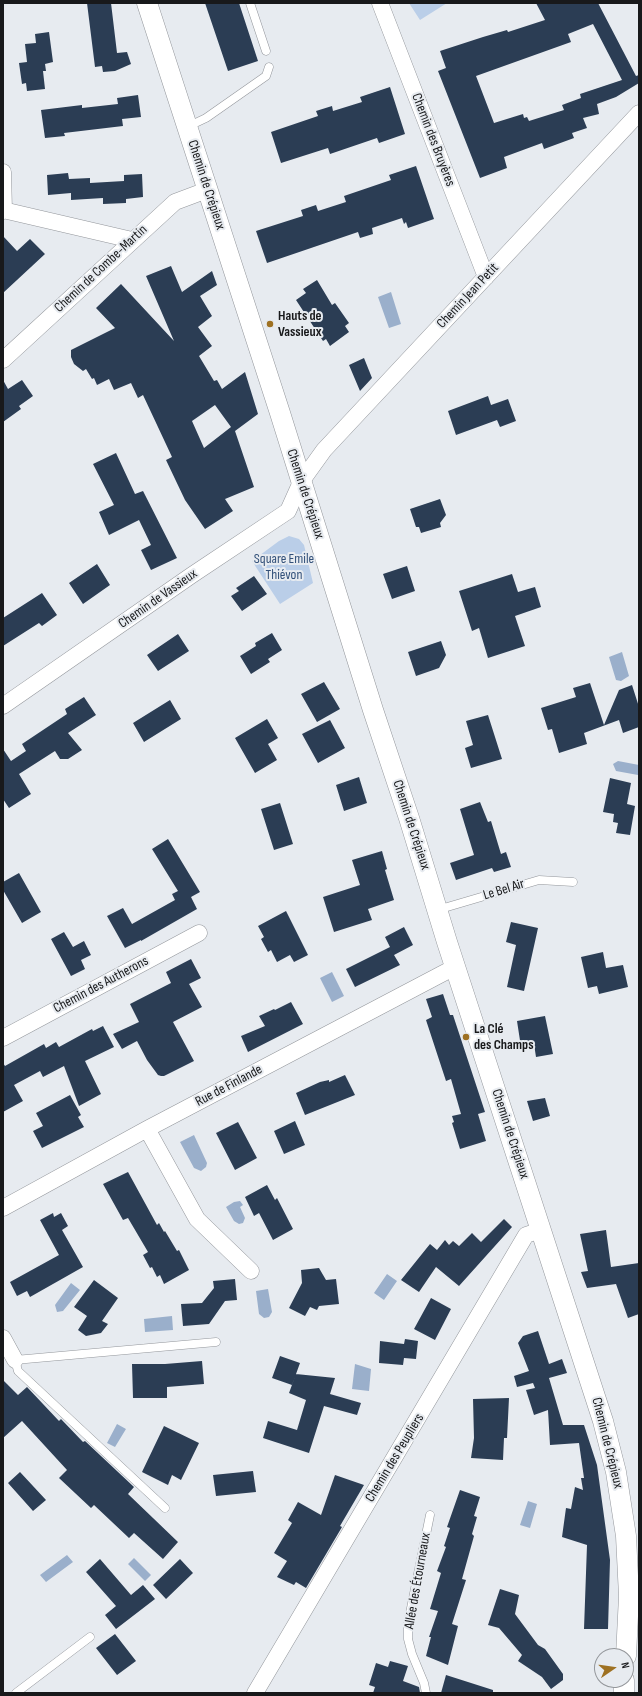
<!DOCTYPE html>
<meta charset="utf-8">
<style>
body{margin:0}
#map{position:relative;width:642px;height:1696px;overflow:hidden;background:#e7ebf0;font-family:"Sofia Sans Condensed",sans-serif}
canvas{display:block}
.frame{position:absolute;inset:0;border:4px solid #18191b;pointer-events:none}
.north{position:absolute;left:594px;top:1648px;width:40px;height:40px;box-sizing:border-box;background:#e7ebf0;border:1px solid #94979b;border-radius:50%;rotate:77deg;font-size:11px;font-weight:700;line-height:16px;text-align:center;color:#18191b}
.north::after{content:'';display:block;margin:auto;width:14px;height:18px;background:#9e7122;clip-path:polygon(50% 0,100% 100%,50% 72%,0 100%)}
</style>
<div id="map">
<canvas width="642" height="1696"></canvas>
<div class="frame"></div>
<div class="north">N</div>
</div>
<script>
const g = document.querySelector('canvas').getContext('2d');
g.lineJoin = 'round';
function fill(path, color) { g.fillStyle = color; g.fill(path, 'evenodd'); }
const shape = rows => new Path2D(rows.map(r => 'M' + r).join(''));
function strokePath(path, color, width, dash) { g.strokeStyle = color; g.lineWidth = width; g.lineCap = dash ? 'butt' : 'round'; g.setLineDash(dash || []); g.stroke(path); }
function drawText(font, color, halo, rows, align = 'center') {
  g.font = font + ' "Sofia Sans Condensed",sans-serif'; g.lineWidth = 4; g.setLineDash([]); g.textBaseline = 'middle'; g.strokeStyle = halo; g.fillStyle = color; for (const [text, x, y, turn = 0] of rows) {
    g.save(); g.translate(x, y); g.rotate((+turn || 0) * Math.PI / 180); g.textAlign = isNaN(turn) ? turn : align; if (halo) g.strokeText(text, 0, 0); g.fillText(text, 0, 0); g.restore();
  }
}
const green = shape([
 [409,3,447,3,420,20],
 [289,536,299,539,304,545,313,583,280,604,252,561,279,541]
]);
const water = shape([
 [391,292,401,324,389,328,378,297],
 [622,652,629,676,621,681,616,680,609,657],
 [618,761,639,765,638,775,616,771,613,764],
 [332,972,344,996,332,1002,320,978],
 [194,1135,207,1163,206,1167,201,1171,194,1168,180,1142],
 [240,1201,243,1205,240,1207,245,1218,243,1223,239,1224,234,1221,226,1207,234,1202],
 [387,1274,397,1281,384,1300,374,1293],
 [71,1283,80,1290,63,1311,57,1312,55,1305],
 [268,1289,272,1312,269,1317,264,1318,259,1314,256,1291],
 [172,1316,173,1330,145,1332,144,1319],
 [355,1364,371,1369,369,1391,352,1389],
 [117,1424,126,1429,115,1447,107,1443],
 [528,1501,537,1504,530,1528,520,1525],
 [67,1555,73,1562,46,1582,40,1575],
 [134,1558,151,1575,145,1581,128,1564]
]);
const building = shape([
 [87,3,111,3,117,53,127,52,131,64,115,71,103,72,102,66,95,67],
 [205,3,239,3,258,61,228,71],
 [536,3,598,3,636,76,639,75,639,83,616,97,597,104,599,114,583,118,587,128,572,133,574,138,544,149,542,143,504,157,507,168,480,178,438,71,446,68,440,51,483,37,507,30,508,32,545,20],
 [593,24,622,80,580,94,581,98,562,105,564,110,529,121,527,117,524,118,523,114,494,123,476,76,571,42,568,34],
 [49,32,53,62,45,64,46,71,43,71,45,89,27,91,26,83,22,84,19,63,27,62,25,44,36,43,35,34],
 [390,87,405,134,379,143,377,138,330,154,328,148,281,163,271,132,318,116,316,111,332,106,333,111,362,102,360,97],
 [138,95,141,117,122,119,123,126,64,133,65,136,45,138,41,110,82,105,82,108,118,104,117,98],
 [416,166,434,219,408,228,406,222,404,224,402,218,372,228,373,234,360,238,358,232,267,263,256,231,303,216,301,210,316,205,318,211,346,202,344,196,391,180,389,175],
 [68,173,69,179,90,178,90,183,124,181,124,175,142,174,143,197,126,199,126,203,103,204,103,198,71,200,71,193,48,195,47,175],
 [3,236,17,251,30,239,45,254,3,293],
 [171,266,182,292,212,271,217,285,200,296,212,316,198,327,212,346,199,356,214,381,217,380,222,389,245,372,258,414,235,431,254,487,225,499,233,511,205,529,185,500,166,460,172,457,143,395,138,398,131,383,114,390,109,379,97,385,94,378,92,379,86,369,83,371,74,364,71,357,71,350,115,328,96,308,121,284,174,341,146,276],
 [215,405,231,427,204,448,192,421],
 [317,280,332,305,335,303,349,323,345,326,349,332,330,346,326,339,323,341,296,300,306,293,303,289],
 [364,358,372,378,360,391,349,365],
 [3,380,8,389,22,380,33,396,19,406,21,409,3,422],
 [488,396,491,405,508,399,516,421,500,427,497,420,456,435,448,411],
 [116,453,135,494,143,491,177,558,151,570,141,550,151,545,139,520,109,535,99,512,114,505,93,464],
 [440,499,446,515,440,523,441,527,421,533,419,527,416,527,410,509],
 [97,564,110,585,83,604,69,583],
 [407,566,415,591,392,599,383,574],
 [512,574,518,592,535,587,541,607,515,616,525,646,488,658,479,628,472,631,459,591],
 [254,576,267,594,242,611,231,596,239,591,236,588],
 [42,593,57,615,42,626,39,623,3,646,3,618],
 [272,633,282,650,268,659,270,662,251,674,240,656,256,646,255,643],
 [178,634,189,651,158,671,147,655],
 [441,641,446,655,439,668,416,676,408,652],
 [324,682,340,709,317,722,301,694],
 [590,683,604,725,619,690,632,685,639,707,639,727,623,733,619,720,584,733,587,744,559,753,552,729,548,730,541,708,576,697,573,688],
 [84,697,96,715,68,733,82,750,68,759,60,759,55,751,19,774,31,794,9,808,3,799,3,749,11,761,26,751,22,744,67,714,65,709],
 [170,700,181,719,144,742,133,723],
 [488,715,502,759,471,768,465,748,473,745,466,721],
 [267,719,278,738,268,744,277,760,255,773,235,738],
 [330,720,345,748,318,763,302,734],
 [359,777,367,803,344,811,336,785],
 [610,778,631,783,627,804,635,806,630,835,616,833,618,823,613,822,614,814,603,812],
 [480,802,488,822,491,821,501,854,506,852,511,867,494,872,492,868,456,880,450,863,474,855,460,809],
 [280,803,293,844,274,850,261,809],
 [168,839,200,892,191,897,197,909,141,941,141,940,125,948,107,916,123,908,132,924,175,900,172,894,178,891,152,849],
 [382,851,387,869,385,870,394,900,368,909,372,920,334,932,323,897,360,885,352,860],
 [19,873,41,912,22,923,3,890,3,882],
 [286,911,308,955,294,962,290,955,277,962,271,950,268,952,261,939,264,937,258,926],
 [511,922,538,928,524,991,507,987,516,945,506,942],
 [404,927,413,945,394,955,400,965,355,987,346,969,390,947,385,937],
 [64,932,73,947,84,941,91,955,81,960,85,969,71,976,51,939],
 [603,952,606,968,623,965,628,987,599,994,597,986,588,988,581,957],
 [191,959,201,978,189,984,202,1007,173,1022,194,1061,164,1076,161,1076,158,1075,147,1060,137,1041,122,1049,113,1034,139,1022,130,1004,171,983,166,972],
 [443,994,450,1015,453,1015,485,1112,478,1114,486,1141,460,1149,452,1123,454,1122,452,1116,461,1114,451,1079,446,1081,426,1020,432,1017,426,999],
 [291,1002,303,1024,248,1052,241,1036,265,1026,259,1016,274,1009,275,1010],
 [545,1016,553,1054,536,1057,534,1044,521,1047,517,1021],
 [103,1026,114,1047,85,1061,101,1094,79,1106,64,1066,43,1077,40,1071,14,1085,23,1101,3,1112,3,1063,5,1066,44,1044,46,1048,56,1042,59,1047,92,1029,93,1031],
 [345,1075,355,1095,305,1115,296,1093,320,1082,329,1080,329,1082],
 [70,1095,81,1115,78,1117,84,1127,42,1148,33,1131,43,1126,36,1113],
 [545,1098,550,1116,533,1121,527,1101],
 [295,1121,305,1145,284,1154,274,1131],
 [238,1122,257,1158,235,1170,216,1133],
 [128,1172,157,1225,159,1223,164,1232,165,1231,177,1251,179,1250,189,1270,164,1284,160,1275,157,1277,152,1267,150,1268,143,1255,148,1252,128,1218,123,1220,103,1184],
 [267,1185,275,1200,277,1198,293,1229,273,1240,259,1213,254,1216,245,1197],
 [53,1213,54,1217,61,1213,68,1226,62,1230,83,1267,30,1297,27,1291,17,1296,10,1282,59,1255,40,1220],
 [504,1219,512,1227,459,1286,436,1267,419,1292,401,1280,430,1244,437,1250,445,1240,449,1245,453,1241,459,1246,472,1233,481,1242],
 [606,1230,611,1267,639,1263,639,1314,628,1318,616,1284,587,1288,581,1272,588,1271,580,1234],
 [319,1268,326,1280,336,1279,339,1304,319,1306,317,1310,310,1307,305,1316,289,1308,302,1283,301,1270],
 [235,1279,237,1300,225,1301,209,1324,183,1326,181,1304,202,1303,214,1288,213,1281],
 [94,1280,118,1298,102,1321,108,1324,101,1333,86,1336,78,1330,87,1316,74,1307],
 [431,1298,451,1309,435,1340,414,1329],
 [538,1331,549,1364,562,1359,567,1373,549,1378,563,1425,584,1425,597,1465,610,1560,608,1629,584,1629,587,1545,562,1537,566,1508,571,1509,575,1487,583,1490,581,1478,584,1478,579,1443,550,1445,548,1410,534,1415,526,1390,535,1388,533,1383,517,1387,514,1376,529,1371,518,1343,523,1336],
 [405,1339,418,1341,416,1359,404,1358,403,1365,379,1363,380,1341,404,1344],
 [280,1356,300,1363,292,1385,272,1378],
 [202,1361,204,1384,167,1387,167,1398,133,1398,132,1364,165,1364],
 [296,1374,335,1378,330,1394,361,1403,357,1415,324,1406,309,1453,263,1438,268,1421,297,1430,306,1400,289,1393],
 [3,1380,18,1395,27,1387,59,1421,61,1419,83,1442,85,1441,134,1487,128,1494,178,1542,163,1559,134,1533,129,1538,94,1505,91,1508,59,1478,67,1470,22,1421,3,1438],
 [509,1398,507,1438,504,1438,503,1460,471,1458,474,1438,473,1399],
 [164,1426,199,1443,181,1480,172,1475,168,1485,142,1472],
 [253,1471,256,1492,216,1496,213,1475],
 [20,1472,46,1500,33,1511,8,1483],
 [335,1475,364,1485,340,1526,342,1527,306,1588,296,1582,294,1585,277,1577,287,1561,274,1553,292,1523,288,1520,298,1502,321,1515],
 [460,1490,480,1497,474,1516,477,1517,472,1534,474,1536,462,1579,466,1580,452,1624,458,1626,448,1665,426,1656,431,1637,429,1637,438,1611,430,1609,441,1573,437,1571,446,1547,444,1546,450,1528,447,1527],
 [100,1559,131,1595,143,1585,155,1599,116,1629,105,1615,116,1606,86,1572],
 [180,1559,193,1573,166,1599,153,1585],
 [500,1589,519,1595,515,1614,538,1645,545,1649,563,1674,563,1680,551,1689,542,1677,518,1661,522,1655,499,1628,488,1625],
 [115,1634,136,1661,117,1675,96,1648],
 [390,1661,408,1666,403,1681,419,1687,420,1693,373,1693,375,1687,369,1685,376,1663,388,1667],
 [446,1675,493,1690,493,1693,441,1693]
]);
const service = shape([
 [250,3,266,51],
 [187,127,206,118,266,76,269,67],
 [437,910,539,880,573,882],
 [165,1508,18,1371,15,1360,216,1342],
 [16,1693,90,1637],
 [426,1693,424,1683,412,1654,408,1639,408,1623,430,1515]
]);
const minor = shape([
 [380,3,486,277],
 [3,172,4,211],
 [3,210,132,240],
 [3,360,175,202,207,190],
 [3,706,192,575,288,511,301,482,324,450,639,113],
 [3,1038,199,933],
 [147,1129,197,1219,251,1271],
 [3,1208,147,1129,455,967],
 [3,1338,15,1360],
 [255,1693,526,1235,541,1230]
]);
const tertiary = shape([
 [147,3,280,413,373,710,409,818,447,942,603,1421,616,1472,626,1536,629,1596,626,1656],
 [624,1693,624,1680]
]);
const markers = [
 [270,324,4,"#9e7122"],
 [466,1037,4,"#9e7122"]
];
const streetNames = [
 ["Chemin des Bruyères",433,140,69],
 ["Chemin de Crépieux",206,185,72],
 ["Chemin de Combe-Martin",101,269,-43],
 ["Chemin Jean Petit",468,296,-47],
 ["Chemin de Crépieux",305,494,72],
 ["Chemin de Vassieux",158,599,-35],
 ["Chemin de Crépieux",411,825,72],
 ["Le Bel Air",504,890,-17],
 ["Chemin des Autherons",101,985,-28],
 ["Rue de Finlande",229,1086,-28],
 ["Chemin de Crépieux",510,1134,72],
 ["Chemin de Crépieux",607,1443,76],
 ["Chemin des Peupliers",395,1458,-59],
 ["Allée des Étourneaux",418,1581,-80]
];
const poiNames = [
 ["Hauts de",278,316],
 ["Vassieux",278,332],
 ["La Clé",474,1029],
 ["des Champs",474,1045]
];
const parkNames = [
 ["Square Emile",284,559],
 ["Thiévon",284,575]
];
fill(green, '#bacee8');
fill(water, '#9aafcb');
fill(building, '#2b3d54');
strokePath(service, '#93969b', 9);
strokePath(minor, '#93969b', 17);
strokePath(tertiary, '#93969b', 21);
strokePath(service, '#fff', 8);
strokePath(minor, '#fff', 16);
strokePath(tertiary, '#fff', 20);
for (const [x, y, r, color] of markers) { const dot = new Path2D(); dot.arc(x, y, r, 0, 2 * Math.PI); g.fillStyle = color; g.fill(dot); strokePath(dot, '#e7ebf0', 1.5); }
drawText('14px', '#18191b', '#e7ebf0', streetNames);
drawText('bold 14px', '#18191b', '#e7ebf0', poiNames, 'left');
drawText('14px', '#325079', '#e7ebf0', parkNames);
</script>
